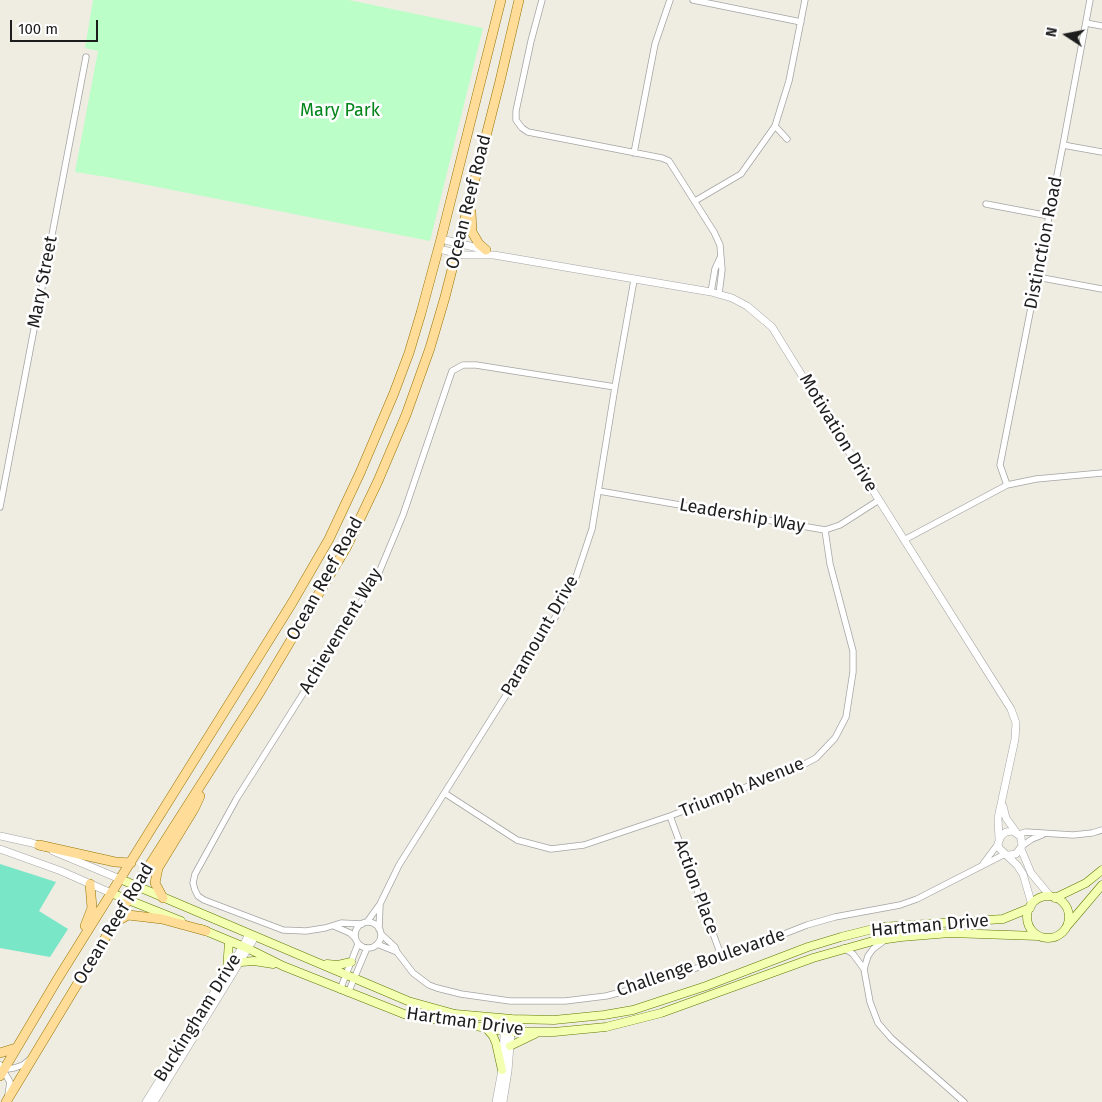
<!DOCTYPE html>
<style>
body{margin:0}
#map{position:relative;width:1102px;height:1102px;overflow:hidden;background:#efece2;font-family:"Fira Sans",sans-serif}
canvas{display:block}
.north{position:absolute;left:1042px;top:10px;width:50px;height:50px;-webkit-text-stroke:4px #fff;paint-order:stroke;rotate:281deg;font-size:14px;font-weight:700;line-height:20px;text-align:center;color:#1d1d1d}
.north::after{content:'';display:block;margin:auto;width:18px;height:22px;background:#1d1d1d;clip-path:polygon(50% 0,100% 100%,50% 72%,0 100%)}
.scale{position:absolute;left:10px;top:20px;width:88px;height:22px;box-sizing:border-box;border:2px solid #1d1d1d;border-top:0;padding-left:6px;font-size:15px;line-height:18px;white-space:nowrap;color:#1d1d1d;-webkit-text-stroke:4px #fff;paint-order:stroke}
</style>
<div id="map">
<canvas width="1102" height="1102"></canvas>
<div class="north">N</div>
<div class="scale">100 m</div>
</div>
<script>
const g = document.querySelector('canvas').getContext('2d');
g.lineJoin = 'round';
function fill(path, color) { g.fillStyle = color; g.fill(path, 'evenodd'); }
const shape = rows => new Path2D(rows.map(r => 'M' + r).join(''));
function strokePath(path, color, width, dash) { g.strokeStyle = color; g.lineWidth = width; g.lineCap = dash ? 'butt' : 'round'; g.setLineDash(dash || []); g.stroke(path); }
function drawText(font, color, halo, rows, align = 'center') {
  g.font = font + ' "Fira Sans",sans-serif'; g.lineWidth = 5; g.setLineDash([]); g.textBaseline = 'middle'; g.strokeStyle = halo; g.fillStyle = color; for (const [text, x, y, turn = 0] of rows) {
    g.save(); g.translate(x, y); g.rotate((+turn || 0) * Math.PI / 180); g.textAlign = isNaN(turn) ? turn : align; if (halo) g.strokeText(text, 0, 0); g.fillText(text, 0, 0); g.restore();
  }
}
const park = shape([
 [93,0,349,0,483,28,430,241,107,177,75,172,98,51,85,48]
]);
const pitch = shape([
 [0,864,56,882,39,911,68,929,50,957,0,948]
]);
const minor = shape([
 [542,0,531,41,516,111,516,120,522,128,528,132,662,158,669,161,714,232,720,245,722,270,719,294],
 [693,0,801,22],
 [1086,23,1102,26],
 [775,126,787,139],
 [1063,145,1102,152],
 [634,153,655,44,670,0],
 [695,201,741,174,775,126,789,81,805,0],
 [986,204,1049,216],
 [1037,277,1102,289],
 [711,292,715,269,720,258],
 [1007,485,1000,465,1063,145,1090,0],
 [599,491,825,530,840,525,879,500],
 [0,507,86,57],
 [904,540,1007,485,1036,479,1102,473],
 [446,794,517,840,551,849,584,845,670,816,801,766,816,758,835,738,846,717,853,672,853,651,830,564,825,530],
 [670,816,722,958],
 [1019,834,1026,832,1073,835,1092,833,1102,830],
 [1022,846,1032,839,1042,835],
 [983,864,998,844],
 [367,922,380,904,399,865,561,608,575,580,592,529,615,387,634,280],
 '355 935a13 13 0 1 1 26 0a13 13 0 1 1-26 0Z',
 [362,924,341,923,325,928,306,931,283,930,204,900,198,896,195,890,193,883,195,874,237,798,378,575,403,515,452,371,463,365,476,365,615,387],
 [334,926,350,933,355,938],
 [379,929,380,906],
 [381,934,395,947,397,952,413,973,429,985,437,988,461,994,510,1001,565,1001,606,996,641,987,702,966,807,925,835,917,900,905,917,899,1005,854],
 [377,944,397,952],
 [844,948,853,954,864,969,870,1002,878,1023,891,1038,964,1102],
 [864,969,868,956,873,949,885,940],
 [340,990,358,944],
 [348,993,367,948],
 [0,1065,10,1082,8,1095],
 [1,1070,14,1068,23,1065,29,1060]
]);
const tertiary = shape([
 [441,239,486,250],
 [439,249,464,255,494,255,711,292,732,298,747,306,772,327,879,500,1011,709,1016,723,1015,739,998,818,999,839],
 [1003,806,1006,818,1016,832],
 [0,836,32,843,44,847],
 [0,849,61,871,111,893],
 [1021,849,1031,873,1050,896],
 [53,851,120,879],
 [1009,855,1016,854,1022,846,1021,837,1013,831,1006,832,1001,836,998,844,999,848,1017,865,1023,874,1032,905],
 [146,1102,243,946,249,934],
 [154,1102,255,937],
 [496,1102,502,1070,505,1019],
 [503,1102,508,1071,512,1019]
]);
const secondary = shape([
 [120,879,408,1001,455,1014,512,1019,554,1020,604,1015,633,1010,706,986,808,947,841,937,881,927,1003,919,1030,908],
 [111,893,181,921],
 '1027 917a21 21 0 1 1 42 0a21 21 0 1 1-42 0Z',
 [1055,898,1086,883,1102,870],
 [1068,925,1102,885],
 [201,929,249,949,283,966,404,1014,511,1032,554,1032,606,1027,661,1013,813,958,873,941,901,937,950,933,1038,936],
 [241,962,254,961,273,964],
 [327,964,338,965,351,962],
 [227,971,229,941],
 [487,1029,493,1036,496,1043,502,1070],
 [510,1046,535,1034]
]);
const primary = shape([
 [471,212,472,232,479,244,486,250],
 [39,845,115,862,131,863],
 [163,898,155,883,158,868,194,809,200,796],
 [117,921,128,915,162,919,206,931],
 [85,926,92,908,90,884],
 [0,1053,16,1048],
 [0,1076,57,980,292,603,329,539,360,473,394,393,409,353,421,313,441,239,501,0],
 [6,1102,142,877,260,692,346,548,378,481,406,415,430,348,445,297,500,81,519,0]
]);
const parkNames = [
 ["Mary Park",340,111]
];
const streetNames = [
 ["Ocean Reef Road",469,202,-76],
 ["Distinction Road",1044,243,-79],
 ["Mary Street",43,282,-79],
 ["Motivation Drive",838,433,59],
 ["Leadership Way",742,516,10],
 ["Ocean Reef Road",325,579,-61],
 ["Achievement Way",341,631,-59],
 ["Paramount Drive",540,636,-60],
 ["Triumph Avenue",742,788,-22],
 ["Action Place",696,887,70],
 ["Ocean Reef Road",114,924,-59],
 ["Hartman Drive",930,926,-5],
 ["Challenge Boulevarde",701,963,-19],
 ["Buckingham Drive",198,1018,-58],
 ["Hartman Drive",465,1022,8]
];
fill(park, '#bbfec7');
fill(pitch, '#79e6c7');
strokePath(minor, '#a4a4a4', 7);
strokePath(tertiary, '#a4a4a4', 8);
strokePath(secondary, '#5f7900', 9);
strokePath(primary, '#977400', 10);
strokePath(minor, '#fff', 5.5);
strokePath(tertiary, '#fff', 7);
strokePath(secondary, '#f3ffb1', 8);
strokePath(primary, '#ffdd98', 9);
drawText('18px', '#02851a', '#fff', parkNames);
drawText('18px', '#1d1d1d', '#fff', streetNames);
</script>
